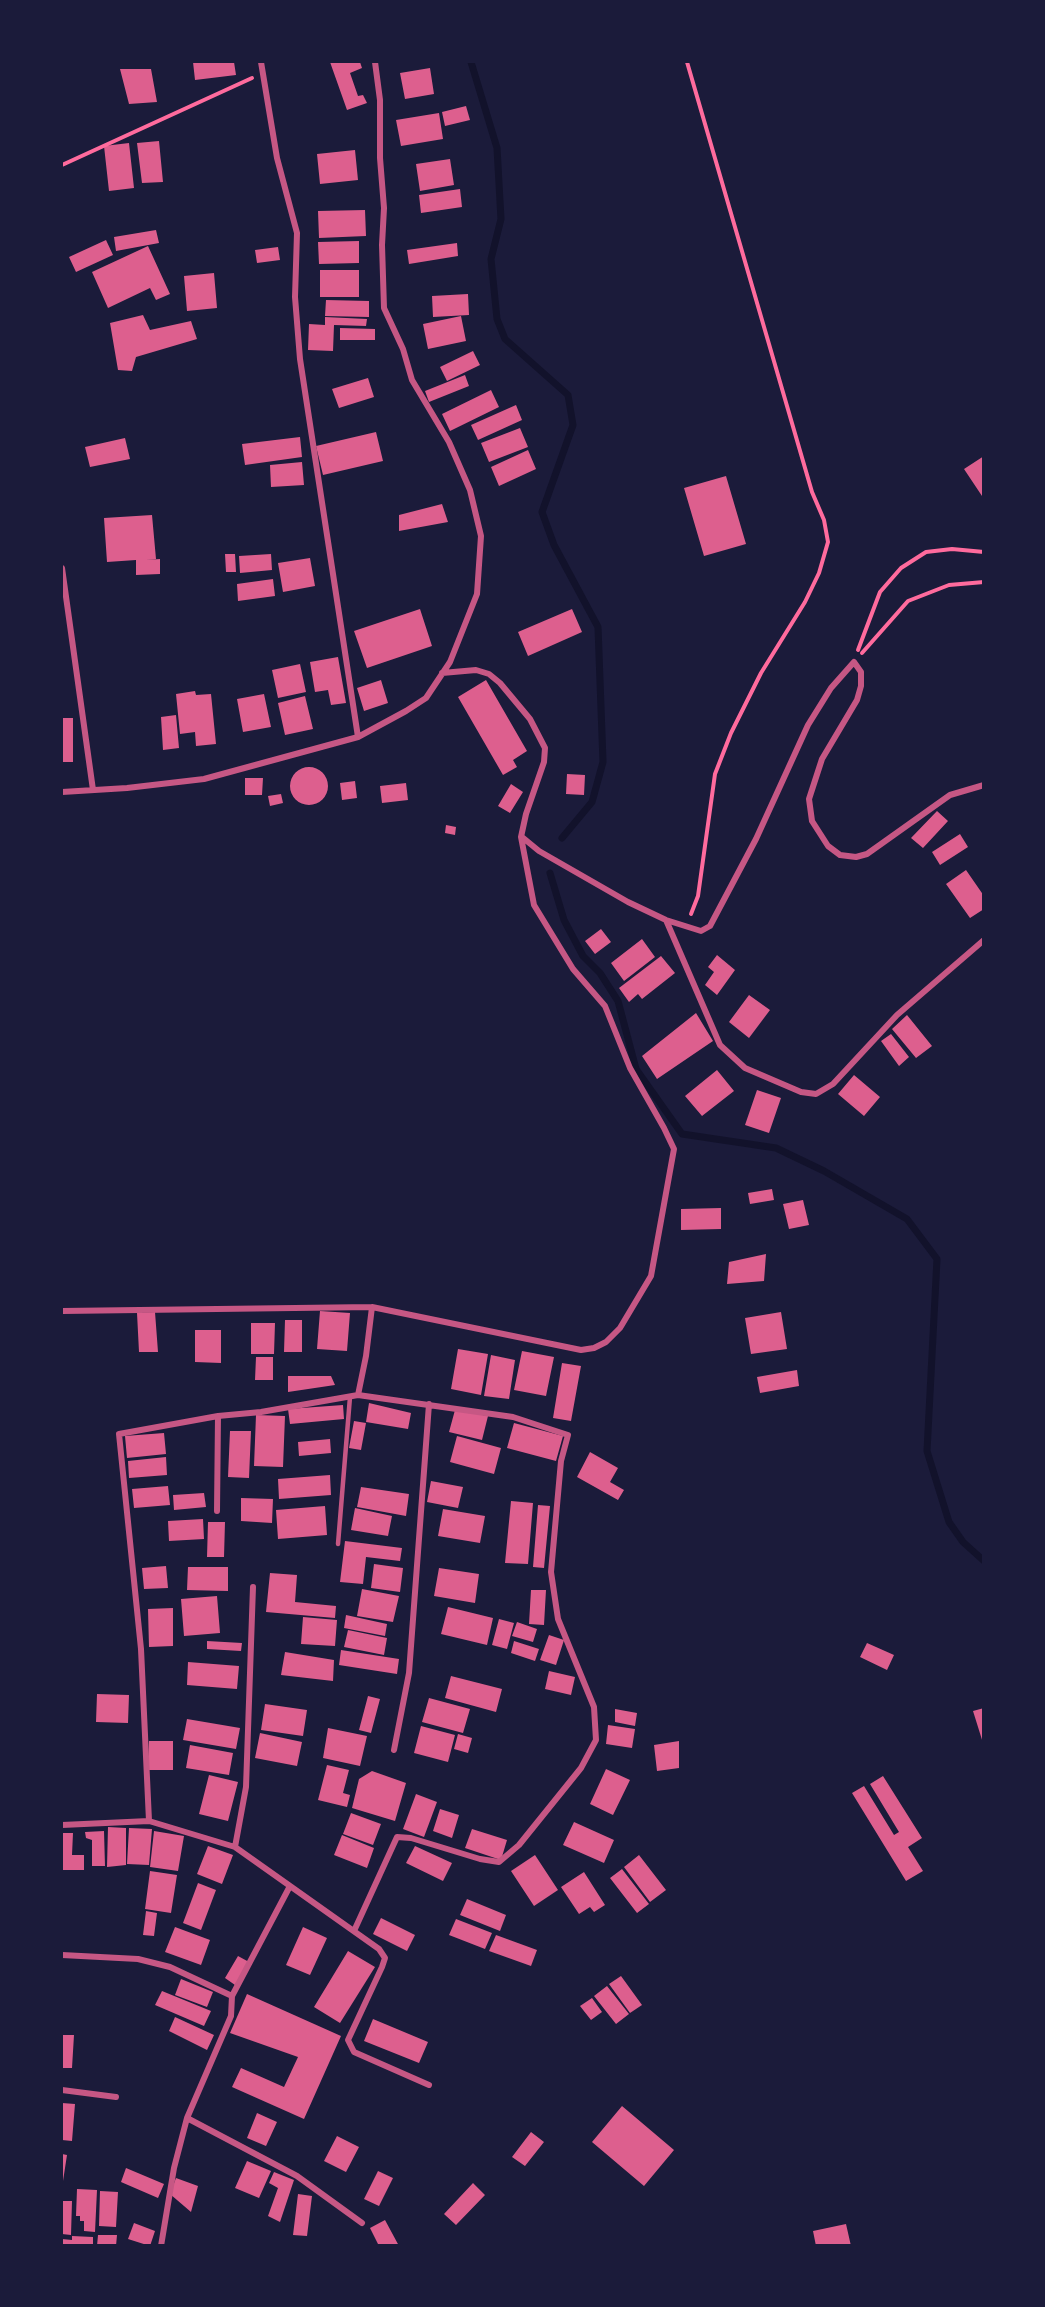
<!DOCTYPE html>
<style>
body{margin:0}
#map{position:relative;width:1045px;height:2307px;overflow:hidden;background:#1b1b3a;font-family:"Fira Sans",sans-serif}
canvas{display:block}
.frame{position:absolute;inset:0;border:63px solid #1b1b3a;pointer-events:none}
</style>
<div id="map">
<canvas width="1045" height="2307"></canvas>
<div class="frame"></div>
</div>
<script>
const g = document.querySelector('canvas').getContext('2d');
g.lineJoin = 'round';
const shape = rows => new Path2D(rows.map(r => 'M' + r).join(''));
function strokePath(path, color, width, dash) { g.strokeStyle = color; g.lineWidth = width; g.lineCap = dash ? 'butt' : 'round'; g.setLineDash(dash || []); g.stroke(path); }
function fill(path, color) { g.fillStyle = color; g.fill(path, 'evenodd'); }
const stream = shape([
 [471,62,497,148,501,219,491,259,497,319,505,339,568,395,573,425,542,512,554,545,598,627,603,762,592,802,562,838],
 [550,873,564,920,583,956,600,973,618,1001,636,1069,682,1134,776,1148,824,1171,907,1219,937,1259,927,1451,949,1522,963,1542,984,1561]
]);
const building = shape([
 [193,62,234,62,236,75,195,80],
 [330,62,360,62,362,68,350,73,358,96,363,95,367,103,347,110],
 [430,68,434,94,405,99,400,73],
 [120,69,151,69,157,102,129,104],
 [466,106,470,120,445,126,442,112],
 [439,113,443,139,401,146,396,120],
 [159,141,163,182,142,183,137,143],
 [129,143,134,188,109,191,104,146],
 [355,150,358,180,320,184,317,154],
 [450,159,454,185,420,191,416,164],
 [460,189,462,207,421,213,419,195],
 [365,210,366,236,319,238,318,211],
 [156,230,159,243,116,251,114,237],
 [106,240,113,255,76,272,69,257],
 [359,241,359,263,319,264,318,242],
 [457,243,458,256,409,264,407,250],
 [148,246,170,294,156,300,150,288,108,308,92,272],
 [278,247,280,260,257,263,255,250],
 [320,270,359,270,359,297,320,297],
 [214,273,217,308,187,311,184,276],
 [468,294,469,315,433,317,432,296],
 [326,300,369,301,369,317,325,316],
 [143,315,150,330,191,321,197,339,136,357,132,371,118,370,110,323],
 [461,316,466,341,428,349,423,324],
 [325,317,367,319,366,326,334,325,333,351,308,350,309,324,325,325],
 [340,328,375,329,375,340,340,340],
 [473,351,480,365,447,381,440,367],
 [465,375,469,386,429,402,425,391],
 [368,378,374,397,339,408,332,389],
 [491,390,499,407,450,431,442,414],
 [516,405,522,420,478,440,471,425],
 [520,428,528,447,489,462,481,443],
 [376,432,383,461,323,475,316,446],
 [300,437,302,457,245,465,242,444],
 [125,438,130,459,90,467,85,447],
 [528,450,536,469,499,486,491,467],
 [984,456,984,499,964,469],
 [302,462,304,485,271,487,270,465],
 [726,476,746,544,704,556,684,488],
 [442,504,448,522,399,531,399,515],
 [152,515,156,559,146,560,160,559,160,574,136,575,136,560,107,562,104,518],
 [225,554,235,554,236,572,226,572],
 [271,554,272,570,240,573,239,556],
 [310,558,315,586,283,592,278,563],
 [273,579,275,596,238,601,237,584],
 [420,609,432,646,367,668,354,631],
 [572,609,582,632,528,656,518,632],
 [338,657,346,703,331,705,328,690,315,692,310,662],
 [300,664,306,692,278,698,272,670],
 [381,680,388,703,364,711,357,688],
 [486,680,527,751,513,760,517,767,503,775,458,697],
 [195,691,196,695,211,694,216,744,196,746,195,732,180,734,176,694],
 [264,694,271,727,243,732,237,699],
 [305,696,313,729,285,735,278,703],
 [176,715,179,748,163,750,161,717],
 [62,718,73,718,73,762,62,762],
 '290 786a19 19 0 1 1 38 0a19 19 0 1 1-38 0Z',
 [567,774,585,775,584,795,566,794],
 [245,778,263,778,262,795,245,795],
 [355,781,357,798,342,800,340,783],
 [406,783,408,800,382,803,380,786],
 [511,784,523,792,510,813,498,806],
 [281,794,283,803,270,806,268,796],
 [937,811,948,821,923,848,911,838],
 [446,825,456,827,455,835,445,833],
 [960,834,968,847,940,865,932,852],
 [966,870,984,896,984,909,970,918,946,884],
 [601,929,611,942,595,954,585,941],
 [642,939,655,957,624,981,611,963],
 [717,955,735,970,717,995,705,985,714,972,708,967],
 [661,956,675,973,642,999,638,994,629,1002,619,988],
 [749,995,770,1010,749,1038,729,1022],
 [696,1013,713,1041,657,1079,642,1056],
 [907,1015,932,1046,916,1058,892,1029],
 [891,1034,909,1057,899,1066,881,1041],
 [717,1070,734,1091,702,1116,685,1096],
 [854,1075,880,1097,864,1116,838,1094],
 [757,1090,781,1098,769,1133,745,1125],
 [772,1189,774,1200,750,1204,748,1193],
 [803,1200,809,1225,789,1229,783,1204],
 [721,1208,721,1229,681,1230,681,1209],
 [766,1254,764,1281,727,1284,729,1262],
 [320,1311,350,1313,347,1351,317,1349],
 [155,1312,158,1352,139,1352,137,1313],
 [781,1312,787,1349,751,1354,745,1318],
 [285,1320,302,1320,302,1352,284,1352],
 [251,1323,275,1323,274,1354,251,1354],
 [195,1330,221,1330,221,1363,195,1362],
 [458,1349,488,1354,481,1395,451,1389],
 [522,1351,554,1357,546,1396,514,1390],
 [491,1355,515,1360,509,1399,484,1396],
 [256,1357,273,1357,273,1380,255,1380],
 [562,1363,581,1366,571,1421,553,1418],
 [797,1370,799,1386,760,1393,757,1377],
 [288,1376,331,1376,335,1385,288,1392],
 [369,1403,411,1413,408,1429,366,1422],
 [343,1405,344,1419,290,1424,288,1409],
 [455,1410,488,1416,482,1440,449,1432],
 [256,1415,285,1416,283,1467,254,1466],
 [354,1421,366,1423,361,1450,349,1448],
 [514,1423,563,1436,556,1461,507,1448],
 [230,1431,251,1431,249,1478,228,1477],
 [164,1433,166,1454,127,1458,125,1436],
 [457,1436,501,1448,494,1474,450,1462],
 [330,1439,331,1453,299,1456,298,1442],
 [590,1452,618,1468,610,1482,624,1490,618,1500,577,1477],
 [166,1457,167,1475,129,1478,128,1461],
 [330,1475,331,1495,279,1499,278,1479],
 [431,1481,463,1487,458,1508,427,1502],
 [168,1486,170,1505,134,1508,132,1489],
 [361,1487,409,1494,406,1516,357,1507],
 [204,1493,206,1507,174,1510,173,1495],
 [241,1498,273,1499,272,1523,241,1521],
 [511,1501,533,1503,528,1564,505,1563],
 [538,1505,550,1506,544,1568,533,1567],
 [325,1506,327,1535,278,1539,276,1510],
 [355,1508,392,1516,388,1536,351,1530],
 [443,1509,485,1516,480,1543,438,1536],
 [203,1519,204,1539,169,1541,168,1521],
 [208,1522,225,1522,224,1557,207,1557],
 [345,1541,402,1548,400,1561,366,1557,363,1584,340,1582],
 [374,1564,403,1568,400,1592,371,1588],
 [166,1566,168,1588,144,1589,142,1568],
 [188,1567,228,1567,228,1591,187,1590],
 [439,1568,479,1574,475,1603,434,1596],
 [270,1573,297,1575,295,1602,336,1606,335,1618,266,1612],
 [362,1589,399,1596,393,1622,357,1616],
 [531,1590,546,1590,544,1625,529,1624],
 [217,1596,220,1633,184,1636,181,1599],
 [448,1607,493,1618,487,1645,441,1634],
 [173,1608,173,1646,149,1647,148,1609],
 [346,1615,387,1624,385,1636,344,1628],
 [303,1617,337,1620,335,1646,301,1644],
 [499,1619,514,1623,507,1649,492,1645],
 [517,1622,537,1629,533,1642,512,1636],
 [348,1630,387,1638,384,1655,344,1647],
 [549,1635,564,1640,556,1665,540,1660],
 [207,1641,242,1643,241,1651,207,1649],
 [514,1641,539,1649,535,1661,511,1653],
 [867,1643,894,1655,887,1670,860,1657],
 [341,1650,399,1659,397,1674,339,1665],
 [285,1652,334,1660,333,1681,281,1675],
 [188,1662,239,1666,237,1689,187,1685],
 [549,1671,575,1677,571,1695,545,1689],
 [451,1676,502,1689,496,1712,445,1698],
 [97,1694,129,1695,128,1723,96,1722],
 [368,1696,380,1699,371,1733,359,1730],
 [429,1698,470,1709,463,1733,422,1722],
 [265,1704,307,1710,303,1736,261,1730],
 [984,1708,984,1743,983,1743,973,1711],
 [615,1709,637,1713,635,1726,615,1722],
 [187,1719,240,1728,236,1749,183,1740],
 [608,1725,635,1729,632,1748,606,1744],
 [421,1726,455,1735,448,1762,414,1753],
 [328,1728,367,1736,360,1766,323,1758],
 [260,1733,302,1742,297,1766,255,1758],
 [458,1734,472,1738,468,1753,454,1749],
 [149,1741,173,1741,173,1770,148,1770],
 [679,1741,679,1768,657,1771,654,1745],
 [190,1745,233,1753,229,1775,186,1768],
 [327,1765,349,1770,343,1793,350,1795,347,1807,318,1800],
 [606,1769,630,1780,613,1815,590,1804],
 [372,1771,406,1783,395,1821,352,1808,359,1779],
 [209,1775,238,1782,228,1821,199,1814],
 [883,1776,922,1838,908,1847,923,1871,906,1881,852,1793,864,1786,894,1835,899,1832,870,1784],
 [416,1794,437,1802,424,1837,403,1829],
 [440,1809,459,1815,452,1838,433,1831],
 [351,1813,381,1824,373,1845,343,1834],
 [574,1822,614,1840,604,1863,563,1845],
 [108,1827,126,1828,126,1865,107,1867],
 [129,1828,152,1829,149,1865,127,1864],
 [472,1829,507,1840,501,1860,465,1848],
 [104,1831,105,1866,92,1866,92,1840,86,1838,85,1832],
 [154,1831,184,1836,178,1871,150,1867],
 [62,1833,73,1833,72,1855,84,1855,84,1870,62,1870],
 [342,1835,374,1848,367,1868,334,1855],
 [208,1846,233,1855,222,1884,197,1874],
 [415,1846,452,1863,443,1881,406,1863],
 [535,1855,558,1890,534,1906,511,1871],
 [639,1855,666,1890,650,1902,624,1867],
 [622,1869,649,1904,637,1913,610,1878],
 [150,1871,177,1875,171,1913,145,1909],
 [584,1872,605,1905,594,1912,590,1907,579,1914,561,1887],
 [198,1883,216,1890,201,1930,183,1923],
 [467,1899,506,1915,500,1931,460,1915],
 [146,1911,157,1913,154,1936,143,1935],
 [381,1918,415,1935,407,1951,373,1934],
 [456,1919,492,1933,485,1949,449,1935],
 [175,1927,210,1940,201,1965,165,1952],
 [303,1927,327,1938,310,1975,286,1965],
 [496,1935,537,1950,531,1966,489,1951],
 [348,1951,375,1967,340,2023,314,2007],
 [238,1956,249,1962,235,1985,225,1978],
 [621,1976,642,2005,630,2013,609,1984],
 [181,1979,213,1992,207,2007,175,1995],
 [607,1986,629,2014,616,2024,594,1996],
 [162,1991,211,2011,204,2026,155,2005],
 [247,1994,341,2036,304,2119,232,2087,241,2068,284,2087,298,2057,230,2033],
 [592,1998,602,2012,591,2020,580,2006],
 [175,2017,214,2035,207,2050,169,2031],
 [373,2019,428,2042,419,2063,364,2041],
 [62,2035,74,2035,72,2068,62,2068],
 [62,2103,75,2104,72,2141,62,2140],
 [622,2106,674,2150,644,2186,592,2142],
 [257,2113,277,2122,266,2146,247,2138],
 [531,2132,544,2142,525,2166,512,2157],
 [337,2136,359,2147,346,2172,324,2161],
 [62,2154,67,2155,63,2181,62,2181],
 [247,2161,271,2171,259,2198,235,2188],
 [126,2168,164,2184,158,2198,121,2182],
 [378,2171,393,2178,379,2206,364,2199],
 [274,2172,294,2180,280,2222,268,2216,278,2188,269,2183],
 [176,2178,198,2186,191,2212,170,2194],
 [473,2183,485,2195,456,2225,444,2214],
 [77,2189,97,2190,95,2232,84,2231,84,2221,80,2221,80,2216,76,2216],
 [100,2191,118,2192,116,2227,99,2226],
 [298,2194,312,2196,307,2236,293,2235],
 [62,2201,72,2201,71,2235,62,2234],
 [385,2220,399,2246,379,2246,370,2228],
 [134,2223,155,2231,150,2246,128,2239],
 [846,2224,851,2246,816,2246,813,2231],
 [98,2235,117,2235,116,2246,97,2246],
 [72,2236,93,2237,93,2246,62,2246,62,2239,72,2240]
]);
const path = shape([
 [687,62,812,492,824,520,828,542,819,573,805,602,761,673,731,733,715,774,698,896,691,914],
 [62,165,252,78],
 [858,650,880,592,901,568,926,552,952,549,984,552],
 [862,653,908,601,949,585,984,582]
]);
const service = shape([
 [338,1544,350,1397]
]);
const minor = shape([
 [261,62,277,158,297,233,295,297,300,359,358,737],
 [62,568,93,790],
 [62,792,127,788,204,779,358,737,406,711,426,698,450,662,477,594,481,536,470,490,449,442,412,380,403,349,384,308,382,245,384,208,380,158,380,100,375,62],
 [522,837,539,851,628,902,666,920,701,931,710,926,756,839,808,725,831,688,854,662,861,672,861,686,857,700,822,759,809,799,812,821,828,846,840,855,856,857,867,854,950,795,984,785],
 [666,920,720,1045,745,1068,801,1092,816,1094,833,1084,897,1015,984,940],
 [62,1311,372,1307,581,1350,594,1348,606,1342,620,1328,651,1276,674,1149,664,1128,630,1068,605,1006,573,969,534,905,521,837,526,814,544,762,545,748,530,719,500,683,489,674,476,670,442,673],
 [358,1395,366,1356,372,1307],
 [217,1511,218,1416],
 [394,1750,409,1673,429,1404],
 [149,1821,141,1649,119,1434,218,1416,261,1412,358,1395,513,1417,568,1435,561,1461,551,1572,558,1619,594,1707,596,1740,581,1768,519,1845,499,1862,480,1859,411,1838,397,1837,354,1931],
 [62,1825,149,1821,235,1847,379,1949,385,1958,382,1967,348,2040,354,2052,429,2085],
 [235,1847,246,1787,253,1587],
 [62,1955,138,1959,170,1967,232,1996,231,2016,187,2118,297,2176,362,2223],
 [232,1996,290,1886],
 [62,2090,116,2097],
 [161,2246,174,2168,187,2118]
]);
strokePath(stream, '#12122b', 7);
fill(building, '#dd5f8e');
strokePath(path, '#ff6b9d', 4);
strokePath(service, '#c65784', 4.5);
strokePath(minor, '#c65784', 6);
</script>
